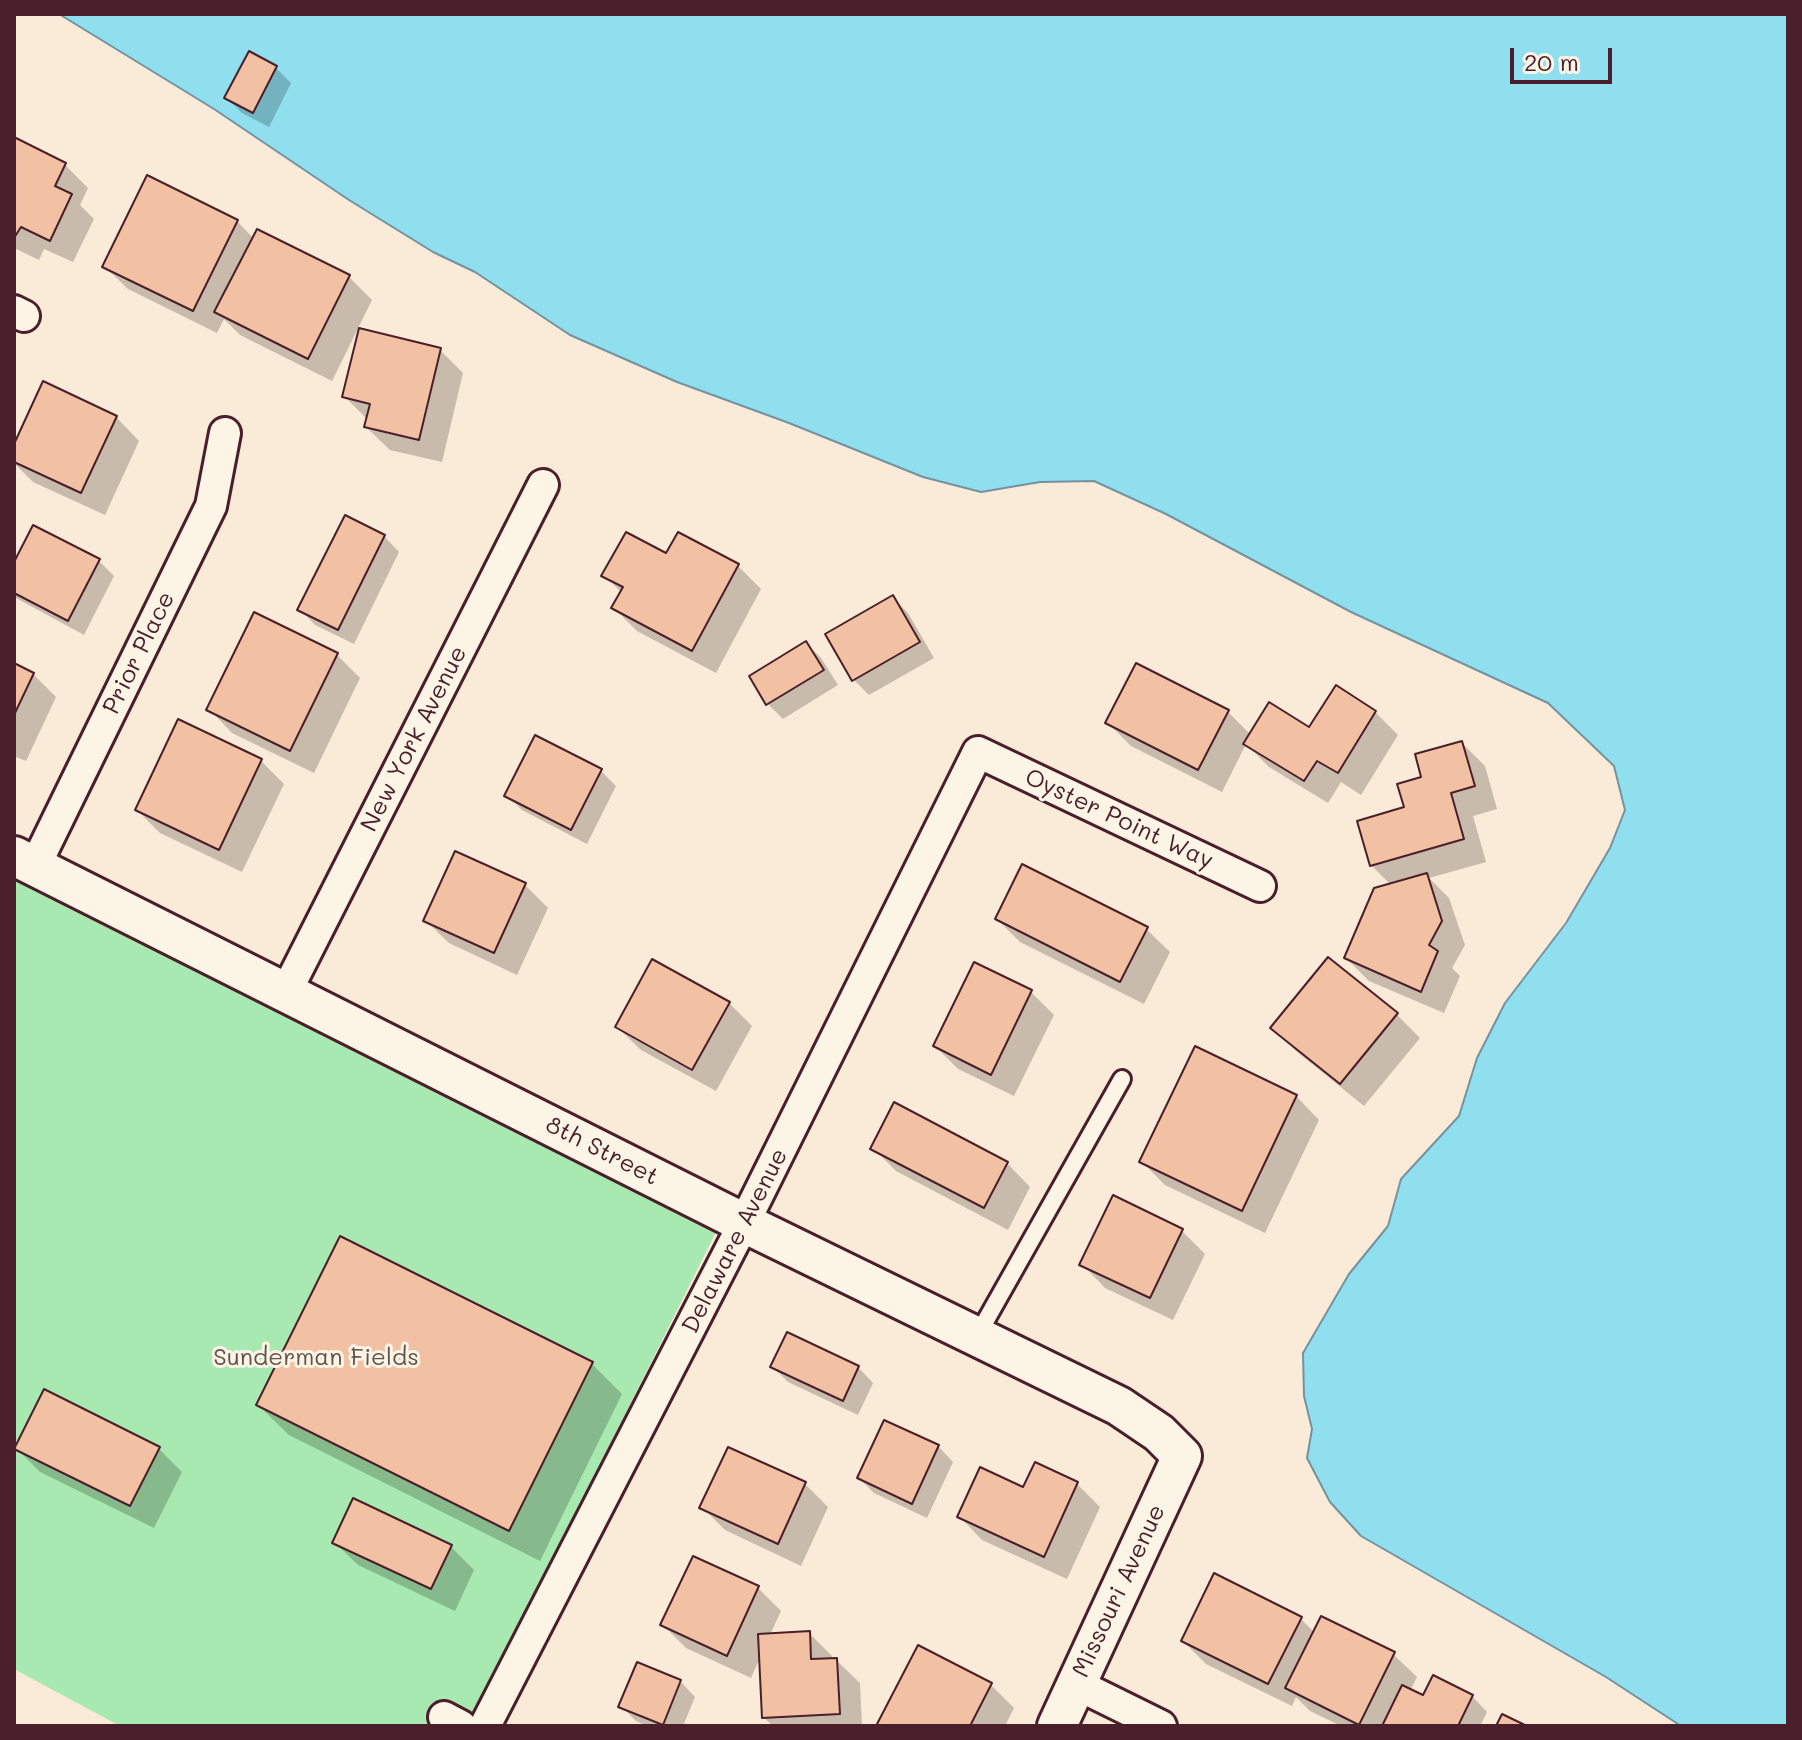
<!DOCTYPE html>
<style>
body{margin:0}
#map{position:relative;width:1802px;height:1740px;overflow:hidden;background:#faead8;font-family:Mali,sans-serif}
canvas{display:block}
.frame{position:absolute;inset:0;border:16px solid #4a1f2b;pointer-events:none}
.scale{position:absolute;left:1510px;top:48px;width:102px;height:36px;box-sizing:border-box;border:4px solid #4a1f2b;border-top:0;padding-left:10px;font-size:24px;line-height:28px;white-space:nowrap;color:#4a1f2b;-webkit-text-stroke:6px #fcf5e5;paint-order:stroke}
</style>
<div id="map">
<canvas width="1802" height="1740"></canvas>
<div class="frame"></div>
<div class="scale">20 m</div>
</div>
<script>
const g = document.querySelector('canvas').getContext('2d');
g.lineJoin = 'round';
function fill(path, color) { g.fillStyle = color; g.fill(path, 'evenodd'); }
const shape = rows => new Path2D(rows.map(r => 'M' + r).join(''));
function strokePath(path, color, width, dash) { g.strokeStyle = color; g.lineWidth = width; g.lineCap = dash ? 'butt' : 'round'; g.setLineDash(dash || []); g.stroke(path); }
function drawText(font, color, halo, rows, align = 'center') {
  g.font = font + ' Mali,sans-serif'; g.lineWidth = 6; g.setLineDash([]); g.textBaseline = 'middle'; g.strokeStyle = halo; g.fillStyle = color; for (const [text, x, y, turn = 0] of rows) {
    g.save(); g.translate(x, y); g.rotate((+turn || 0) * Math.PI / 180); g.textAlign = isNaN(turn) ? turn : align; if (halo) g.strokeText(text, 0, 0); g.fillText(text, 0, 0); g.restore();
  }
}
const green = shape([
 [14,868,720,1224,470,1726,120,1726,14,1669]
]);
const water = shape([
 [59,14,1788,14,1788,1726,1681,1726,1606,1677,1361,1536,1330,1502,1307,1458,1312,1429,1304,1396,1303,1353,1349,1274,1388,1226,1401,1179,1459,1116,1477,1058,1505,1003,1566,923,1610,848,1625,810,1614,766,1548,703,1351,612,1166,514,1094,481,1040,482,981,492,923,477,789,423,677,382,570,335,475,272,433,252,349,200,214,109,59,14]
]);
const shadow = shape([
 [249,54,276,68,291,83,269,127,242,113,227,98],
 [14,140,65,165,88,188,80,205,94,219,73,262,44,249,39,260,14,248],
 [237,221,254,239,349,277,372,300,332,381,240,335,224,319,217,333,128,289,104,266],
 [440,350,463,373,442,462,390,450,366,427,368,420,345,397],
 [116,417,139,441,105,515,33,482,14,463,14,449],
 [679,534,738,566,761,589,716,673,637,631,614,608,622,593,604,575,667,556],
 [384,536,399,552,354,644,315,625,300,609],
 [99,561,114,576,84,635,14,597,14,566],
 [893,598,908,613,934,658,869,695,854,680,828,635],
 [806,643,821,658,838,685,783,719,768,704],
 [337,655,360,678,314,773,232,733,209,709],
 [14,665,33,674,56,697,26,761,14,756],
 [1228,712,1251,735,1310,730,1375,712,1398,735,1361,795,1341,782,1328,803,1269,767,1246,744,1222,792,1131,746,1107,722],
 [179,722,261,761,284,784,242,872,160,833,137,810],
 [1462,743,1485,766,1497,809,1473,816,1486,862,1429,878,1449,898,1465,945,1452,968,1460,976,1444,1013,1369,981,1346,958,1391,885,1371,865,1423,778],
 [601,771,616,786,587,844,522,810,506,795],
 [525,885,548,908,517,975,449,943,425,920],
 [997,919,1146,929,1170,952,1144,1004,1020,942],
 [1031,992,1054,1015,1014,1096,958,1069,935,1046],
 [729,1003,752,1026,716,1091,641,1050,617,1027],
 [1396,1014,1420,1038,1364,1106,1296,1051,1273,1028],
 [1296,1096,1319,1120,1265,1233,1165,1185,1142,1162],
 [873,1148,1007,1163,1030,1187,1008,1230,896,1171],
 [1114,1198,1182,1231,1205,1254,1173,1320,1105,1288,1082,1264],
 [591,1363,622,1394,540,1561,289,1435,258,1405],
 [773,1367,858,1367,873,1383,858,1415,788,1382],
 [938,1446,953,1462,927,1518,874,1493,859,1478],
 [16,1448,159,1449,182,1472,154,1528,40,1472],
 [805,1484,828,1507,801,1566,725,1530,702,1507],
 [1077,1484,1100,1507,1067,1579,982,1540,959,1516,1024,1489],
 [334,1542,451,1547,474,1570,455,1611,358,1565],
 [758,1588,781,1611,770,1635,809,1633,832,1656,832,1660,836,1660,860,1683,862,1726,773,1726,764,1718,761,1656,751,1678,686,1648,663,1625],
 [1301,1619,1315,1633,1393,1654,1417,1677,1410,1691,1424,1698,1472,1696,1487,1712,1480,1726,1341,1726,1310,1711,1296,1697,1292,1706,1206,1664,1183,1641],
 [680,1681,695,1697,683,1726,647,1726,636,1721,621,1706],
 [991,1685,1014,1708,1005,1726,878,1726]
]);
const building = shape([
 [249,51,277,66,253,113,224,98,249,51],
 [14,137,66,163,55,186,72,194,50,241,21,227,14,238,14,137],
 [147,175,238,220,193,311,102,267,147,175],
 [257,229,350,275,308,359,214,312,257,229],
 [359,328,441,348,419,440,364,427,370,404,342,397,359,328],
 [43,381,117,416,81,493,14,462,14,444,43,381],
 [345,515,385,535,338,630,297,610,345,515],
 [33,525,100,559,68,621,14,593,14,562,33,525],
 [626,532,666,553,678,532,739,564,692,651,611,608,623,587,601,576,626,532],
 [893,595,920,642,852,681,825,634,893,595],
 [254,612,338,653,290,751,206,710,254,612],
 [806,641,824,670,766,705,749,676,806,641],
 [14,663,34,673,14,715,14,663],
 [1136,663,1229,710,1198,770,1105,723,1136,663],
 [1336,685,1376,711,1338,773,1317,761,1304,781,1243,744,1269,702,1309,727,1336,685],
 [178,719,262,759,219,850,135,810,178,719],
 [535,735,602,769,571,830,504,796,535,735],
 [1462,741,1475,786,1451,793,1464,839,1370,866,1357,821,1404,807,1397,784,1421,777,1415,754,1462,741],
 [455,851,526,883,494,953,423,921,455,851],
 [1022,864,1148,927,1120,982,995,919,1022,864],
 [1427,873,1442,921,1429,945,1438,951,1421,992,1344,958,1374,888,1427,873],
 [1328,957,1398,1013,1340,1084,1270,1028,1328,957],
 [652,959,730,1002,692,1070,615,1027,652,959],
 [974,962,1032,990,991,1075,933,1046,974,962],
 [1195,1046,1297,1095,1242,1211,1139,1162,1195,1046],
 [894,1102,1008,1162,984,1208,870,1149,894,1102],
 [1113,1195,1183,1229,1150,1298,1079,1265,1113,1195],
 [340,1236,593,1362,509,1531,256,1405,340,1236],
 [787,1332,859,1366,843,1401,770,1367,787,1332],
 [44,1389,160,1447,130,1506,14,1449,44,1389],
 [884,1420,939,1445,912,1504,857,1478,884,1420],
 [728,1447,806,1482,778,1544,699,1508,728,1447],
 [1035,1462,1078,1482,1044,1557,957,1517,980,1467,1023,1487,1035,1462],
 [353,1498,452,1545,431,1589,332,1543,353,1498],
 [693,1556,759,1586,727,1656,660,1625,693,1556],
 [1214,1573,1302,1617,1268,1684,1181,1641,1214,1573],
 [1321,1616,1395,1652,1359,1725,1285,1688,1321,1616],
 [810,1631,811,1659,837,1658,840,1714,762,1718,758,1634,810,1631],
 [918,1645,992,1683,970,1726,876,1726,918,1645],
 [637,1662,681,1680,663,1725,618,1707,637,1662],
 [1433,1675,1473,1695,1458,1726,1382,1726,1402,1685,1423,1695,1433,1675],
 [1502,1714,1527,1726,1496,1726,1502,1714]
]);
const service = shape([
 [977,1336,1122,1079]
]);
const minor = shape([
 [14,311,24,316],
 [35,866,211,506,225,433],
 [286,992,543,485],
 [1076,1684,1161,1726],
 [444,1717,461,1726],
 [485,1726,744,1223,978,752,1260,886]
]);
const tertiary = shape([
 [14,856,744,1223,1119,1406,1159,1433,1182,1456,1057,1726]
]);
const streetNames = [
 ["Prior Place",139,653,-64],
 ["New York Avenue",414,739,-63],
 ["Oyster Point Way",1119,819,25],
 ["8th Street",602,1151,27],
 ["Delaware Avenue",735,1241,-63],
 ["Missouri Avenue",1119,1591,-65]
];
const parkNames = [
 ["Sunderman Fields",316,1358]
];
fill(green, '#a8e9b1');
fill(water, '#90dfef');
strokePath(water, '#7492a1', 2);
fill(shadow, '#0003');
fill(building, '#f2c0a3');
strokePath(building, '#4a1f2b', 2);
strokePath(service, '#4a1f2b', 22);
strokePath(minor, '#4a1f2b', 36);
strokePath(tertiary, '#4a1f2b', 44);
strokePath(service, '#fcf5e5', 16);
strokePath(minor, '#fcf5e5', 30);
strokePath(tertiary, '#fcf5e5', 38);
drawText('24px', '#4a1f2b', '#fcf5e5', streetNames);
drawText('24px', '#62524c', '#fcf5e5', parkNames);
</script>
